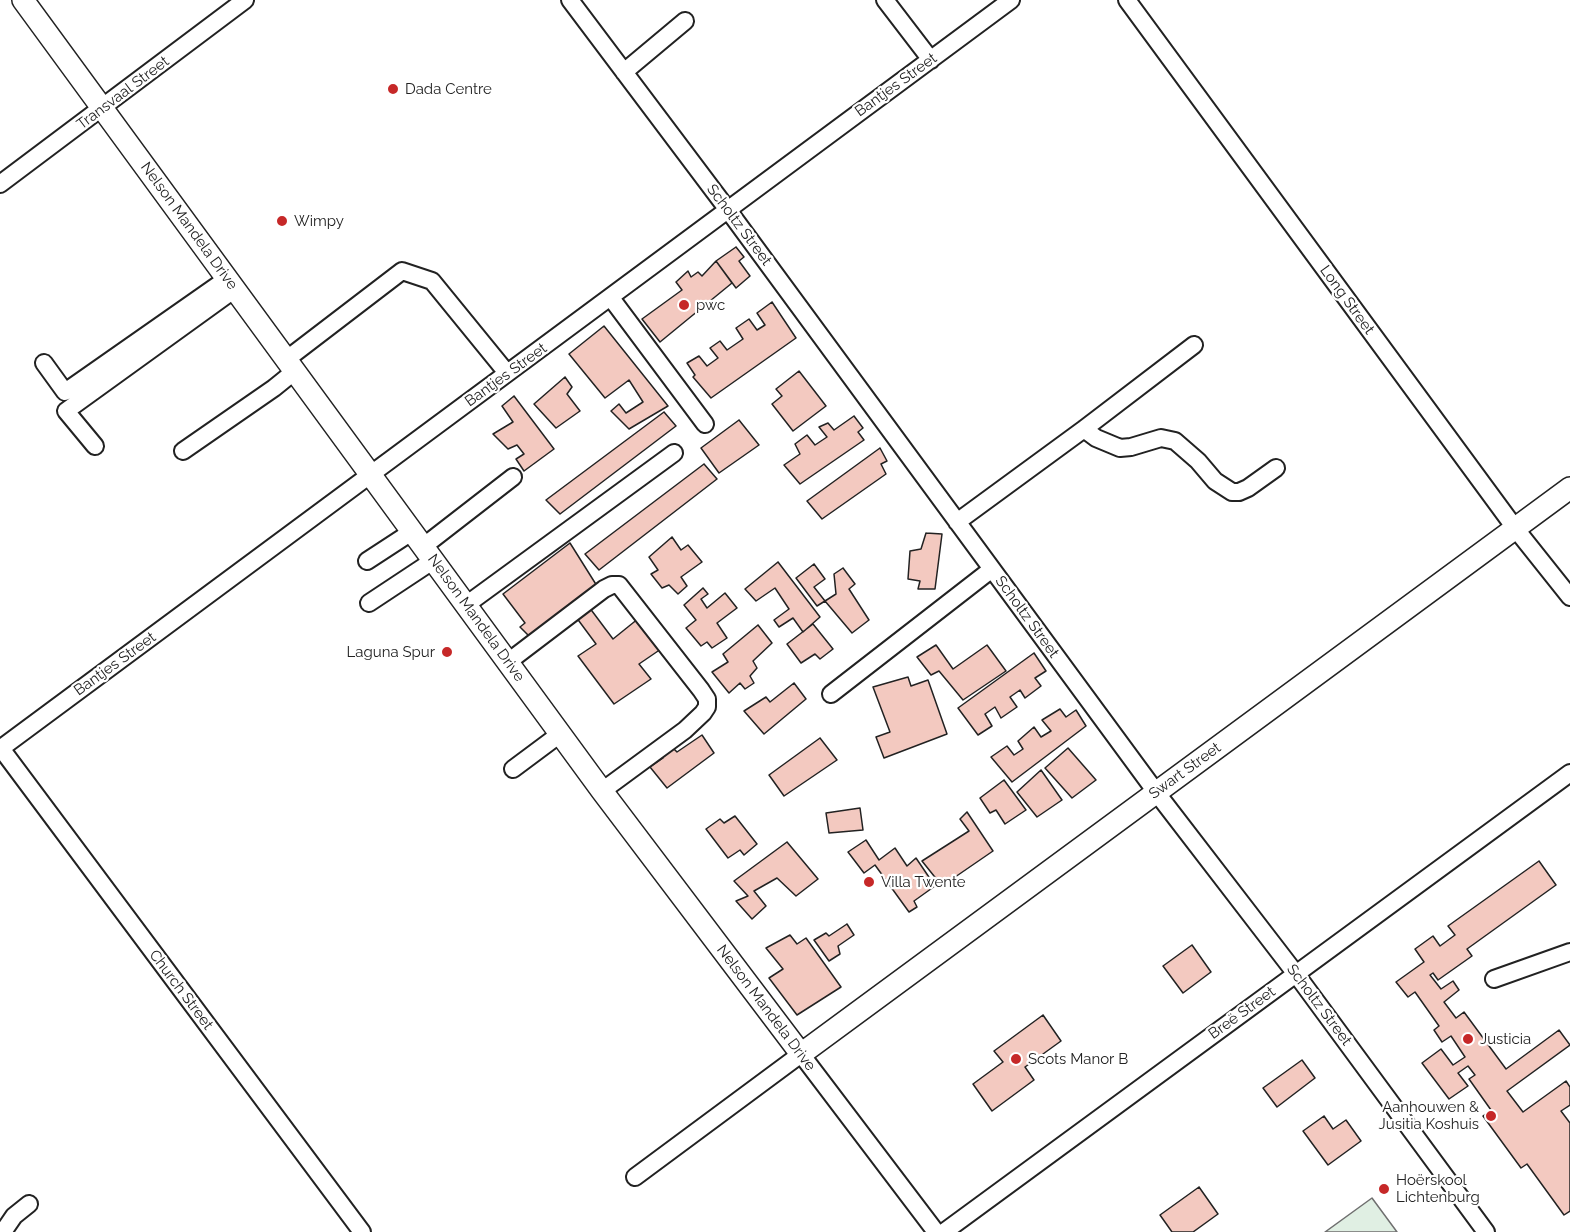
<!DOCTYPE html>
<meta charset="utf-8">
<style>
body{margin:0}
canvas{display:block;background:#fff}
</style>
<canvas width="1570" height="1232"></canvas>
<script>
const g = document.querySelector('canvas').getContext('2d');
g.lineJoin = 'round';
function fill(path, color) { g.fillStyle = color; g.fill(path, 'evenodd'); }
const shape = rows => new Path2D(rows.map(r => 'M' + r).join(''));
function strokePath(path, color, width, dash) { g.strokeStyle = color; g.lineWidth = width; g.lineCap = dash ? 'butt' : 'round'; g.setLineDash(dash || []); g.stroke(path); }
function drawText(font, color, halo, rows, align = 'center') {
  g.font = font + ' Raleway,sans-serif'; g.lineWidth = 4.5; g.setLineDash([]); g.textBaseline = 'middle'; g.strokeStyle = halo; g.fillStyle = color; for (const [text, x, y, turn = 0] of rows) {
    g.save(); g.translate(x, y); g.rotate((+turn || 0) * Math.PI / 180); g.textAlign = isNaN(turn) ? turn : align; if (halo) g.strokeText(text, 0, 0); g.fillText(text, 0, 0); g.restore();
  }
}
const green = shape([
 [1372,1198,1397,1232,1325,1232,1372,1198]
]);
const building = shape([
 [736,247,744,257,739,261,750,276,736,288,716,261,736,247],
 [716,261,732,283,660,342,642,319,682,290,676,282,688,271,691,277,698,272,702,276,716,261],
 [772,302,796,338,711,398,693,377,695,375,687,363,699,356,707,366,718,358,710,348,720,341,727,350,743,339,736,328,749,319,757,330,765,325,757,313,772,302],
 [604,326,668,406,629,429,611,411,619,404,626,413,643,402,629,380,605,398,569,354,604,326],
 [799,371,826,406,793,431,772,404,782,396,776,389,799,371],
 [565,377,572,387,567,394,580,411,556,428,534,404,565,377],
 [514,396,554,449,524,471,516,459,524,454,517,445,508,449,493,434,513,422,502,406,514,396],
 [664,412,676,426,560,514,546,500,664,412],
 [854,416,863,428,858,432,864,440,800,484,784,465,800,454,795,444,807,435,815,445,827,437,819,427,828,423,834,430,854,416],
 [739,420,759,445,719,473,701,448,739,420],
 [880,448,887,461,881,464,886,474,822,519,807,501,880,448],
 [704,464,717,479,599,570,585,554,704,464],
 [926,533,942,534,935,589,918,589,920,581,908,579,910,551,921,549,926,533],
 [672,537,681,550,688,545,702,562,681,577,687,586,678,594,669,585,662,588,651,574,658,570,649,557,672,537],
 [570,543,597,586,529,636,520,627,525,623,503,594,570,543],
 [778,562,820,617,803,632,793,618,779,627,774,620,789,609,775,588,756,601,745,589,778,562],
 [814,564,825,579,814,587,825,601,817,606,796,578,814,564],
 [843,568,855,584,849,589,869,620,852,633,825,601,836,594,834,574,843,568],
 [703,588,708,594,701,599,707,608,725,593,737,608,717,623,727,638,712,648,707,642,701,646,686,628,696,620,684,605,703,588],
 [589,607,613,639,639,618,661,649,639,664,651,679,614,704,578,656,596,644,576,617,589,607],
 [813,624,833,649,820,659,815,654,801,663,787,644,813,624],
 [758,625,772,643,753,661,757,668,750,676,754,683,745,689,740,683,729,693,712,672,728,662,723,654,758,625],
 [936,645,953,669,987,645,1006,671,963,700,939,671,931,675,917,657,936,645],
 [1034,653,1046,671,1035,678,1041,686,1025,698,1020,690,1010,697,1017,707,1001,718,995,707,985,714,992,726,978,735,958,708,1034,653],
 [908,677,911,686,928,680,947,734,884,758,876,737,890,732,873,687,908,677],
 [794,683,806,699,764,734,744,711,766,697,770,702,794,683],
 [1060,709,1066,717,1076,710,1086,726,1012,782,991,757,1007,746,1014,755,1023,749,1018,741,1034,727,1041,737,1051,731,1042,720,1060,709],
 [702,735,714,753,667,788,650,767,663,758,660,754,671,746,677,752,702,735],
 [820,738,837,760,784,796,769,775,820,738],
 [1068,748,1096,780,1072,798,1045,768,1068,748],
 [1041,770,1062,800,1037,817,1017,792,1041,770],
 [1004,780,1026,810,1005,824,996,810,990,813,980,798,1004,780],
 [860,808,863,830,829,833,826,813,860,808],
 [967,812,993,851,942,886,922,861,969,831,960,819,967,812],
 [735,816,757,844,744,855,740,850,728,858,706,829,720,819,724,823,735,816],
 [866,840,879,860,895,848,907,866,916,858,935,886,914,901,917,907,909,912,875,865,864,873,848,852,866,840],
 [787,842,818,879,796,896,777,878,754,891,766,906,752,919,736,901,748,896,734,881,787,842],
 [1539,861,1556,885,1467,949,1472,956,1438,980,1433,973,1430,975,1441,989,1453,981,1459,990,1444,1002,1456,1018,1464,1012,1506,1069,1559,1030,1570,1045,1507,1091,1523,1112,1566,1081,1570,1087,1570,1105,1561,1111,1570,1123,1570,1211,1564,1215,1527,1164,1521,1168,1483,1116,1491,1110,1469,1079,1475,1075,1468,1066,1458,1073,1468,1086,1449,1099,1422,1063,1441,1049,1453,1065,1465,1057,1451,1036,1442,1042,1434,1030,1439,1026,1415,992,1408,997,1396,982,1424,962,1415,949,1433,936,1440,946,1455,935,1448,926,1539,861],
 [847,924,854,935,838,946,840,954,829,961,814,940,826,933,829,936,847,924],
 [790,935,797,944,806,938,841,987,797,1015,769,978,783,969,766,948,790,935],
 [1192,945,1211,972,1183,993,1163,966,1192,945],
 [1043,1015,1061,1041,1025,1067,1034,1080,992,1111,973,1084,1003,1062,994,1051,1043,1015],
 [1302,1060,1315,1078,1277,1107,1263,1088,1302,1060],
 [1324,1116,1333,1129,1346,1120,1361,1141,1328,1165,1303,1131,1324,1116],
 [1199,1187,1218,1214,1193,1232,1172,1232,1160,1215,1199,1187]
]);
const minor = shape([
 [570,0,728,210,1156,792,1296,974,1486,1232],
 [885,0,931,60],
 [1127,0,1515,528,1570,597],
 [624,72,685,21],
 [0,184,245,0],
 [611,298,705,424],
 [287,359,402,271,432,281,507,373],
 [44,363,65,392,228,278],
 [1084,429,1096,438,1120,448,1131,447,1161,438,1175,441,1198,461,1215,481,1232,492,1239,492,1248,488,1276,468],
 [95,446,66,411,235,289],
 [183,451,274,388,295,371],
 [957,522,1084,429,1194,345],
 [424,546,513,477],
 [367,561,413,531],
 [369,603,434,560],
 [466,605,674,453],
 [508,662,604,589,612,585,619,585,701,690,707,699,707,707,703,713,685,730,602,791],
 [831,694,992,569],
 [0,747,362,1232],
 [0,749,1011,0],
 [513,769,560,734],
 [1494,979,1570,952],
 [635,1177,801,1054,936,1232],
 [3,1232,14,1216,29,1204],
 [944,1232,1570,773]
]);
const major = shape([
 [23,0,602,791,801,1054,1570,488]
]);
const markers = [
 [393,89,6,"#c62828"],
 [282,221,6,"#c62828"],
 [684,305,6,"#c62828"],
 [447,652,6,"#c62828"],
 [869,882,6,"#c62828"],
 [1468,1039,6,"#c62828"],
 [1016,1059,6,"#c62828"],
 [1491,1116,6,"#c62828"],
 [1384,1189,6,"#c62828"]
];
const streetNames = [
 ["Bantjes Street",896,85,-36],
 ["Transvaal Street",123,93,-37],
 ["Scholtz Street",739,225,53],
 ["Nelson Mandela Drive",189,226,54],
 ["Long Street",1347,300,54],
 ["Bantjes Street",506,375,-36],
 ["Scholtz Street",1027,617,54],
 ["Nelson Mandela Drive",476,618,54],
 ["Bantjes Street",115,664,-36],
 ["Swart Street",1185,771,-36],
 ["Church Street",181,990,53],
 ["Scholtz Street",1319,1005,53],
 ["Nelson Mandela Drive",766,1008,53],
 ["Breë Street",1242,1013,-36]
];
const poiNames = [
 ["Dada Centre",405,89],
 ["Wimpy",294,221],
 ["pwc",696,305],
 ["Laguna Spur",435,652,"right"],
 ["Villa Twente",881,882],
 ["Justicia",1480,1039],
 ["Scots Manor B",1028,1059],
 ["Aanhouwen &",1479,1107,"right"],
 ["Jusitia Koshuis",1479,1124,"right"],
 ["Hoërskool",1396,1180],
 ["Lichtenburg",1396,1197]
];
fill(green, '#e0efe3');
strokePath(green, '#6f6f6f', 1.5);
fill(building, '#f3c9c0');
strokePath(building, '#222', 1.5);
strokePath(minor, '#222', 20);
strokePath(major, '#222', 24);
strokePath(minor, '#fff', 16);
strokePath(major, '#fff', 21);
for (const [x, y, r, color] of markers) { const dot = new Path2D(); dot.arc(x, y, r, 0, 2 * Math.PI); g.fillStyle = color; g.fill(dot); strokePath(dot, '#fff', 2); }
drawText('15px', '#222', '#fff', streetNames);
drawText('15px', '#222', '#fff', poiNames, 'left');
</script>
